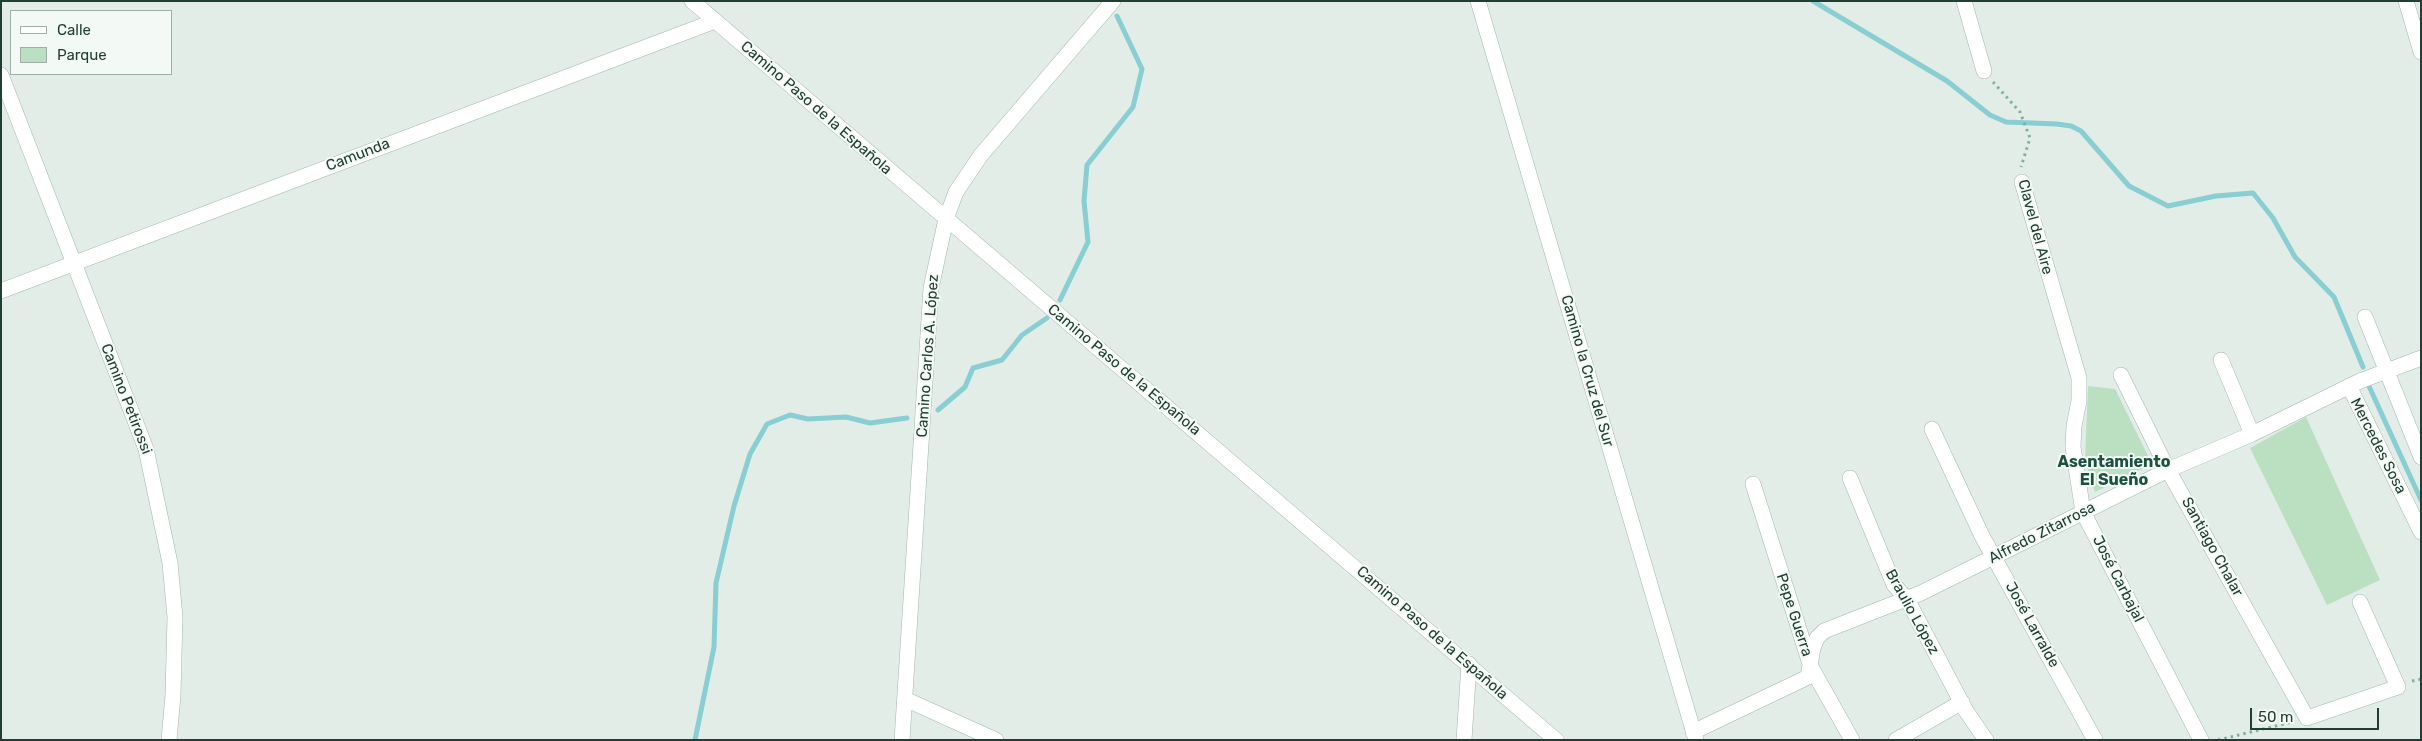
<!DOCTYPE html>
<meta charset="utf-8">
<style>
body{margin:0}
#map{position:relative;width:2422px;height:741px;overflow:hidden;background:#e2ede7;font-family:Rubik,sans-serif}
canvas{display:block}
.frame{position:absolute;inset:0;border:2px solid #213e34;pointer-events:none}
.legend{position:absolute;left:10px;top:10px;width:162px;height:65px;box-sizing:border-box;background:#f3f9f5;border:1px solid #9faea8;margin:0;padding:6px 9px;list-style:none;font-size:15px;color:#213e34}
.legend li{display:flex;align-items:center;gap:10px;height:25px}
.legend b{width:25px;border:1px solid #9faea8}
.scale{position:absolute;left:2250px;top:708px;width:129px;height:22px;box-sizing:border-box;border:2px solid #213e34;border-top:0;padding-left:6px;font-size:15px;line-height:18px;white-space:nowrap;color:#213e34;-webkit-text-stroke:4px #f3f9f5;paint-order:stroke}
</style>
<div id="map">
<canvas width="2422" height="741"></canvas>
<div class="frame"></div>
<ul class="legend">
<li><b style="height:6px;background:#fff"></b>Calle</li>
<li><b style="height:14px;background:#badfc1"></b>Parque</li>
</ul>
<div class="scale">50 m</div>
</div>
<script>
const g = document.querySelector('canvas').getContext('2d');
g.lineJoin = 'round';
function fill(path, color) { g.fillStyle = color; g.fill(path, 'evenodd'); }
const shape = rows => new Path2D(rows.map(r => 'M' + r).join(''));
function strokePath(path, color, width, dash) { g.strokeStyle = color; g.lineWidth = width; g.lineCap = dash ? 'butt' : 'round'; g.setLineDash(dash || []); g.stroke(path); }
function drawText(font, color, halo, rows, align = 'center') {
  g.font = font + ' Rubik,sans-serif'; g.lineWidth = 4; g.setLineDash([]); g.textBaseline = 'middle'; g.strokeStyle = halo; g.fillStyle = color; for (const [text, x, y, turn = 0] of rows) {
    g.save(); g.translate(x, y); g.rotate((+turn || 0) * Math.PI / 180); g.textAlign = isNaN(turn) ? turn : align; if (halo) g.strokeText(text, 0, 0); g.fillText(text, 0, 0); g.restore();
  }
}
const green = shape([
 [2088,386,2115,389,2152,464,2095,492,2085,462],
 [2306,417,2380,580,2327,605,2250,448]
]);
const stream = shape([
 [1813,1,1947,81,1990,115,2006,122,2057,124,2071,126,2081,131,2129,186,2168,206,2216,196,2253,193,2273,218,2295,257,2334,297,2363,367],
 [1060,300,1088,242,1084,201,1087,165,1133,107,1142,69,1117,16],
 [2368,384,2421,500],
 [938,410,965,387,973,368,1002,360,1022,335,1047,318],
 [695,740,714,647,716,583,734,506,750,454,767,424,790,415,808,419,846,417,870,423,907,418]
]);
const path = shape([
 [1993,82,2020,112,2030,138,2021,167],
 [2412,681,2421,679],
 [2218,740,2292,722]
]);
const minor = shape([
 [692,1,1556,740],
 [1478,1,1696,740],
 [1964,1,1984,71],
 [2406,1,2421,52],
 [1,75,146,449,170,563,175,617,173,695,169,740],
 [2022,182,2079,378,2079,401,2074,426,2073,447,2083,512,2201,740],
 [1,291,715,21],
 [2365,317,2421,457],
 [2221,360,2252,434],
 [2121,375,2168,470,2307,718,2398,687,2360,602],
 [2349,386,2421,532],
 [1932,429,1982,536,2095,740],
 [1850,478,1894,585,1907,599,1966,711,1986,740],
 [1753,484,1811,667,1852,740],
 [905,699,996,740],
 [1693,732,1808,677,1813,648,1817,638,1824,631,1921,593,2168,470,2252,434,2360,381,2421,358],
 [902,740,931,288,946,219,956,192,981,155,1113,1],
 [1464,740,1469,664],
 [1896,740,1962,702]
]);
const streetNames = [
 ["Camino Paso de la Española",816,108,41],
 ["Camunda",358,155,-21],
 ["Clavel del Aire",2035,227,75],
 ["Camino Carlos A. López",928,356,-86],
 ["Camino Paso de la Española",1124,370,40],
 ["Camino la Cruz del Sur",1587,371,74],
 ["Camino Petirossi",126,399,69],
 ["Mercedes Sosa",2378,446,63],
 ["Alfredo Zitarrosa",2042,533,-27],
 ["Santiago Chalar",2212,547,61],
 ["José Carbajal",2118,579,63],
 ["Braulio López",1912,612,61],
 ["Pepe Guerra",1794,615,72],
 ["José Larralde",2032,625,61],
 ["Camino Paso de la Española",1432,633,41]
];
const neighbourhoodNames = [
 ["Asentamiento",2114,462],
 ["El Sueño",2114,480]
];
fill(green, '#badfc1');
strokePath(stream, '#88ced3', 5);
strokePath(minor, '#a4b5ae', 16);
strokePath(path, '#81b19e', 3, [2.5, 4]);
strokePath(minor, '#fff', 15);
drawText('15px', '#213e34', '#f3f9f5', streetNames);
drawText('bold 16px', '#1c5140', '#f3f9f5', neighbourhoodNames);
</script>
